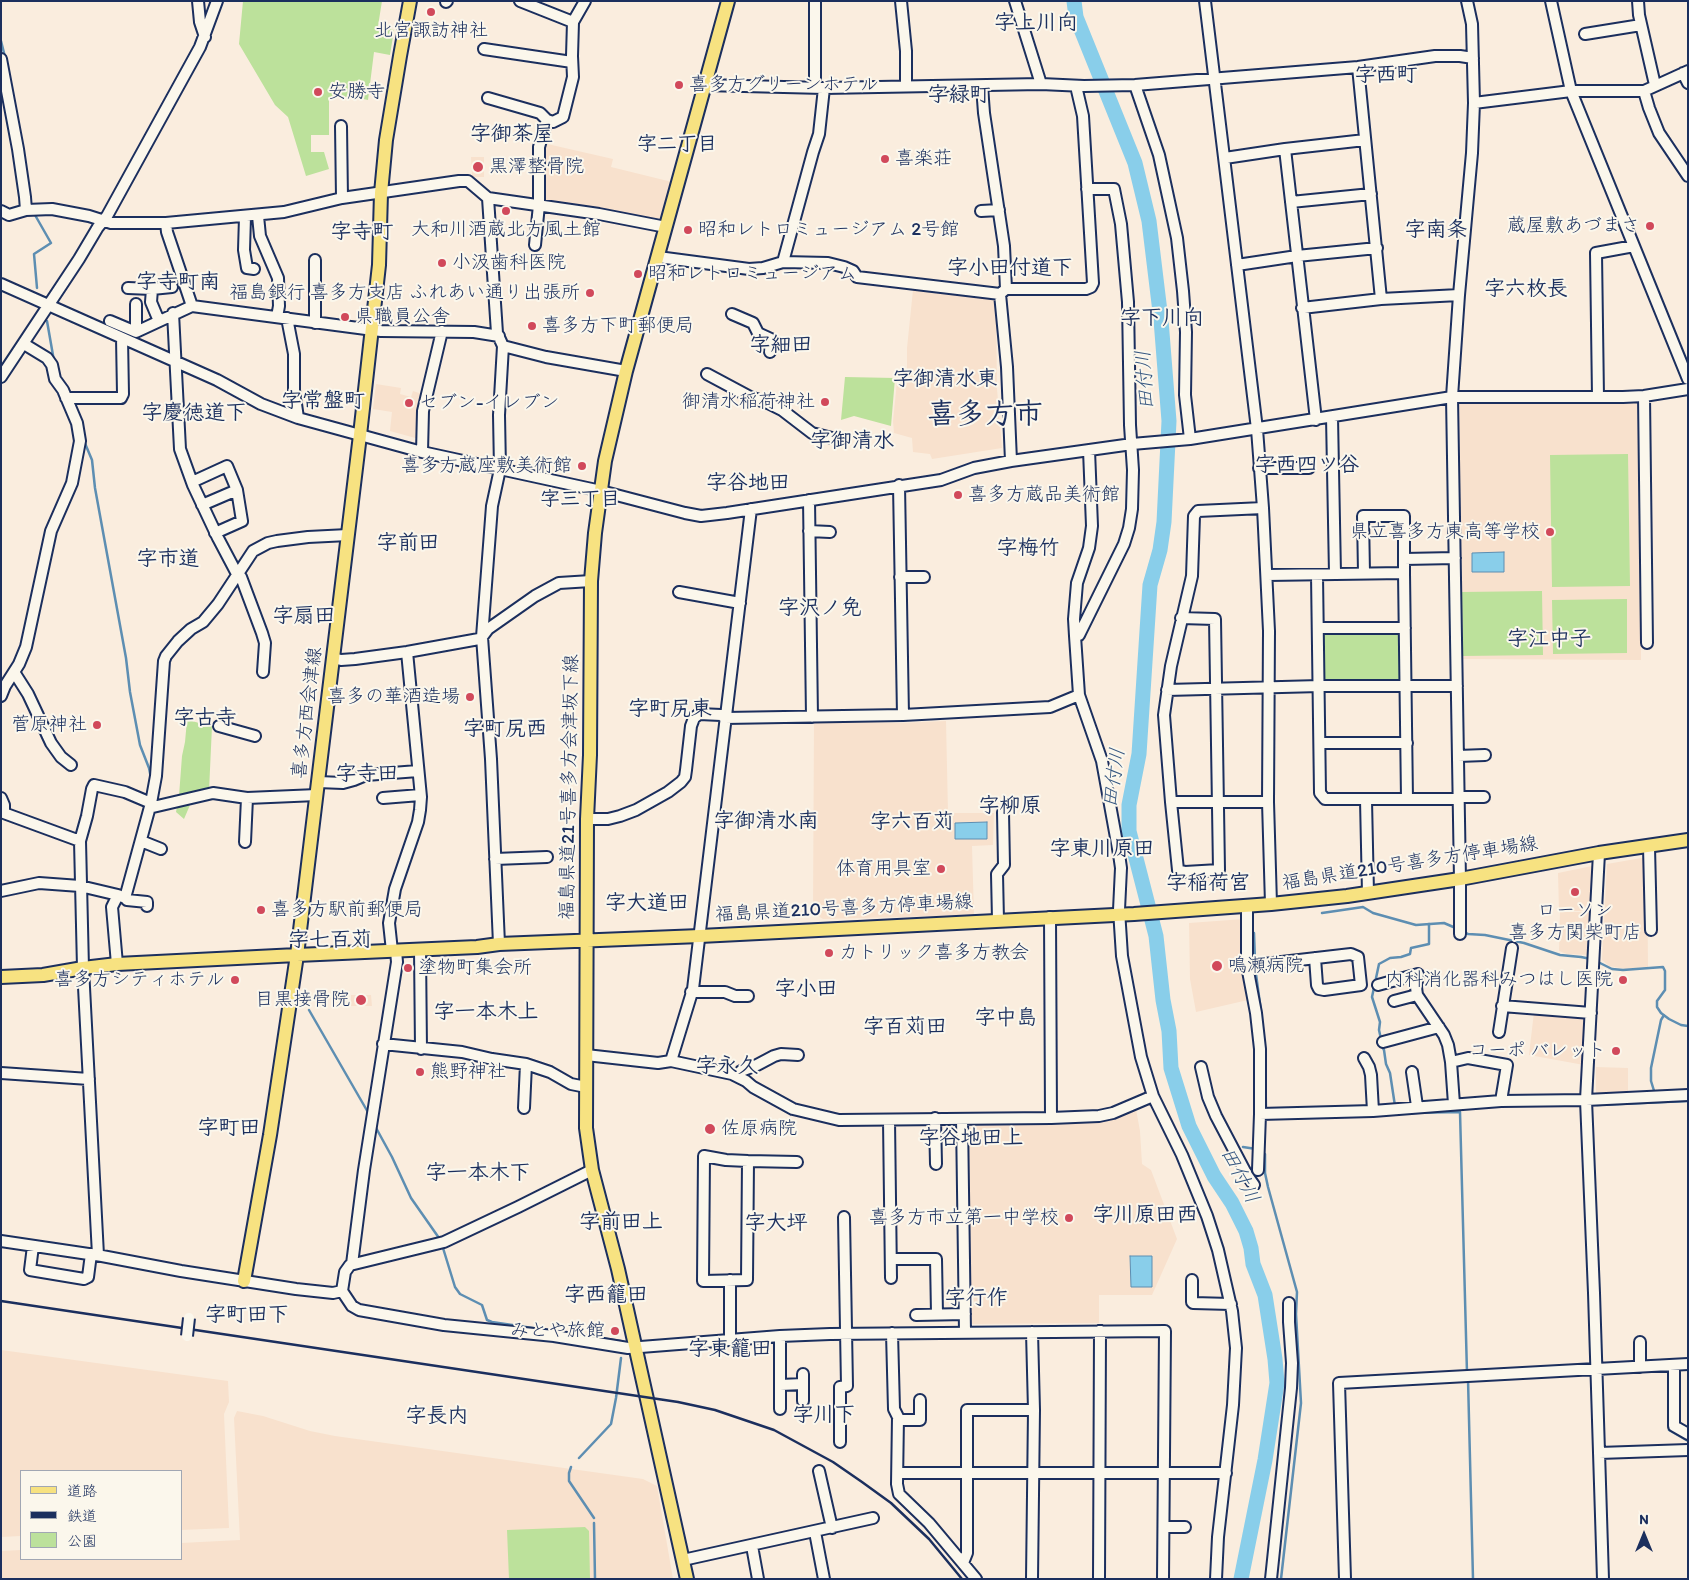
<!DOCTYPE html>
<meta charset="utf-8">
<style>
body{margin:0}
#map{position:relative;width:1689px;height:1580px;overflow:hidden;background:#faedde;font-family:Itim,"Klee One",sans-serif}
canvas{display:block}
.frame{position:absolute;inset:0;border:2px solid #1b2f5e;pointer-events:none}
.legend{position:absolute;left:20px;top:1470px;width:162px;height:90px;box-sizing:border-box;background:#fbf7ec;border:1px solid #a1a7b3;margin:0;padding:6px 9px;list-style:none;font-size:15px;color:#1b2f5e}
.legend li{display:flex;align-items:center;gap:10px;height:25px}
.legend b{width:25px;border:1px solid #a1a7b3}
.north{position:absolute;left:1619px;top:1510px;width:50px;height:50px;-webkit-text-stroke:4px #fbf7ec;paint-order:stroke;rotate:0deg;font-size:14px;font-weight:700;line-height:20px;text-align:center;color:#1b2f5e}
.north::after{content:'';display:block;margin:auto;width:18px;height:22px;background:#1b2f5e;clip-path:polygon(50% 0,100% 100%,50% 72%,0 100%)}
</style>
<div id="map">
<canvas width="1689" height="1580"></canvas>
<div class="frame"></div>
<ul class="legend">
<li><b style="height:6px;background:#f7e281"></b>道路</li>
<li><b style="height:6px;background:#1b2f5e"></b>鉄道</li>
<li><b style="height:14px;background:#bce19b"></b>公園</li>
</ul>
<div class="north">N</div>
</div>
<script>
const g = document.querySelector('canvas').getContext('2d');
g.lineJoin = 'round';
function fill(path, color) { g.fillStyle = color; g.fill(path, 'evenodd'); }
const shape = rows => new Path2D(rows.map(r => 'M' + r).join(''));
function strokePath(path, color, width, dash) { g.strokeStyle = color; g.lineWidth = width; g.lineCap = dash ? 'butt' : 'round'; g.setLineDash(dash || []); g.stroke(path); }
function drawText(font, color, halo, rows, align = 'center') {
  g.font = font + ' Itim,"Klee One",sans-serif'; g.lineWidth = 4; g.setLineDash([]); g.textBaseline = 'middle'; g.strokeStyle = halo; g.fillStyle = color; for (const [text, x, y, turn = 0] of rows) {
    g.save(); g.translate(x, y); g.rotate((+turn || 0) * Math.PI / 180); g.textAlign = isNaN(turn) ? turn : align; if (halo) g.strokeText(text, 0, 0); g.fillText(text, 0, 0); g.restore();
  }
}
const built = shape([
 [543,143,613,159,611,167,672,182,660,224,543,200,544,174,541,153],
 [471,157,484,157,484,177,472,177],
 [913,290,990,295,996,302,997,389,1002,448,932,459,930,454,913,452,912,438,894,433,893,421,897,381,907,372,907,348],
 [376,384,401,388,400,394,411,397,413,391,425,395,419,439,390,431,392,412,373,409],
 [1640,401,1641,660,1463,659,1458,405,1460,403],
 [814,721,899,723,946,721,948,813,994,813,993,845,972,846,974,915,823,919,813,913],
 [1647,857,1648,967,1626,969,1609,966,1602,960,1607,864],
 [1592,866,1592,911,1559,911,1558,873],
 [1560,912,1592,912,1590,955,1567,954,1559,951],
 [1244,919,1244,953,1248,1000,1196,1012,1190,979,1189,923],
 [351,995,371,995,372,1006,351,1006],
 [1534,1012,1589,1018,1584,1065,1529,1055],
 [1596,1067,1628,1068,1628,1097,1596,1097],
 [1136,1109,1140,1131,1142,1164,1151,1170,1177,1239,1152,1295,1099,1295,1099,1323,970,1324,967,1130,972,1126,1111,1119],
 [1,1350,228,1381,229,1402,224,1414,229,1528,181,1530,181,1471,21,1471,21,1536,1,1537],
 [237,1411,263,1416,310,1431,335,1436,643,1479,657,1486,673,1579,1,1579,1,1551,21,1550,21,1559,181,1559,181,1543,240,1540,234,1418]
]);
const green = shape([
 [243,1,382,1,378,26,394,30,390,55,374,52,368,100,354,97,329,97,329,135,311,135,311,152,324,152,329,169,306,176,288,117,275,105,239,44],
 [845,377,895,378,891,426,854,416,841,420],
 [1628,454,1630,586,1552,587,1550,455],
 [1542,591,1543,655,1463,656,1462,592],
 [1627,599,1627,653,1553,654,1552,600],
 [1402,631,1403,679,1324,681,1323,632],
 [187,720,212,726,209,791,190,805,184,819,176,812,179,796,182,756,185,742],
 [585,1527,589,1531,590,1579,509,1579,507,1530]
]);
const water = shape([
 [1504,552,1504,572,1472,572,1472,553,1504,552],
 [987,822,987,839,955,839,955,823,987,822],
 [1130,1256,1152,1256,1152,1287,1131,1287,1130,1256]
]);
const stream = shape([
 [1,41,5,57],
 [35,215,51,243,34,254,37,288],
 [47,321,54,361],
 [84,441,92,460,95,488,126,658,130,692,140,745,149,768,151,778],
 [1322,913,1363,907,1373,913,1416,925,1444,923,1458,929],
 [1463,932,1468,934,1485,935,1524,943,1560,955,1581,957,1591,959],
 [1254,933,1255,961],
 [1596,961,1612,969,1623,970,1663,967,1665,971,1665,990,1657,1001,1657,1007,1661,1013,1669,1019,1681,1025,1688,1026],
 [1255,967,1261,1011],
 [309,1010,369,1114],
 [1381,1039,1379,1030,1380,1022,1372,997,1379,964,1390,958,1401,957,1410,954,1411,948,1429,944,1429,924],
 [1381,1045,1384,1050,1386,1064,1390,1073,1395,1106],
 [1265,1051,1266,1111],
 [1655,1094,1651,1081,1651,1068,1661,1020,1664,1015],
 [1597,1105,1688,1101],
 [1408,1110,1408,1113,1460,1112,1467,1373],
 [375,1126,392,1157,411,1198,439,1238],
 [1243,1147,1256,1149],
 [1261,1152,1265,1154,1265,1173,1268,1187,1297,1292,1296,1314,1301,1403,1281,1579],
 [443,1248,455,1287,460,1294,482,1305,487,1320,492,1322,546,1330],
 [586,1336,621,1341,621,1343],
 [1669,1373,1669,1430,1688,1441],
 [1468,1379,1473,1579],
 [579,1458,611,1424,616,1398,621,1358],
 [571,1467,569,1473,569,1481,594,1518],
 [594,1523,595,1579]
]);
const river = shape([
 [1074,1,1076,17,1135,163,1149,221,1161,320,1169,421,1164,522,1160,550,1150,585,1139,754,1129,805,1129,831,1156,936,1163,1000,1169,1031,1171,1068,1189,1126,1214,1176,1232,1203,1246,1231,1251,1248,1253,1264,1265,1295,1275,1359,1277,1383,1265,1460,1241,1579]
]);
const minor = shape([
 [198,1,200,22,205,37],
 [520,1,573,22],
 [815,1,815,88],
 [901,1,906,51,906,86],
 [1015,1,1041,84],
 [1205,1,1257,429,1263,508,1269,631,1268,802,1271,904],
 [1551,1,1571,91,1688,379],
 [1638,1,1639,15,1655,85],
 [446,2,447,1],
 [1585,34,1641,25],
 [484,49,572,62],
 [1,59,18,149,25,197,26,210],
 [1358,67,1381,299,1459,295],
 [1683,73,1688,83],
 [704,85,824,88,1041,84,1084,86,1135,85,1358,67,1435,56,1460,56,1473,58],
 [1135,85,1159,155,1177,238,1183,291,1186,332,1185,395,1190,439],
 [982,86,984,113,1004,246,1006,289],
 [1644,91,1649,108,1659,133,1688,176],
 [488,98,540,113,547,120,553,122,563,117,573,77,572,56,573,22,585,1],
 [1474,103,1571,91,1644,91,1688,71],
 [341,126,342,198],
 [1285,149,1316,420],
 [1225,158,1285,149,1365,140],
 [1087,189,1114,189,1121,224,1128,302,1130,425,1133,470,1132,509,1129,528,1124,544,1081,631,1079,635,1075,636,1079,695,1102,761,1119,854,1121,868,1119,910,1122,956,1141,1057,1153,1096,1182,1155,1207,1216,1218,1250,1232,1311,1236,1348,1233,1405,1218,1537,1216,1579],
 [488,198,497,333,503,346,499,415,500,469,492,506,482,637,491,759,499,944],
 [1291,202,1371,194],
 [1,211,9,215,26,210,52,209,89,216,111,223,166,223,284,212,342,198,459,181,468,181,488,198,599,214,666,227],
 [981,211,999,210],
 [258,216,260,236,278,278,279,306,277,317],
 [245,217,244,250,247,268,254,269],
 [166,223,167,232,192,306],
 [535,245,539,205,539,147,547,120],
 [658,257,749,269,763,268,783,262,828,263,844,267,853,271,857,277,1000,294,1006,289,1086,289,1091,287,1093,283,1083,116,1076,86],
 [315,260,315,323],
 [783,262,813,152,819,134,824,88],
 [1237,265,1297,256,1377,248],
 [1,284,217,380,261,404,298,418,422,452,601,491,685,513,701,516,727,513,941,480,974,468,1011,461,1132,444,1190,439,1452,397,1623,397,1644,396,1688,389],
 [128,288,152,289,172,287],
 [152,289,151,302,159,321],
 [1000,294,1007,367,1011,461],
 [136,304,136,332],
 [1302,308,1381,299],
 [173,313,180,449,193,485,218,538,237,574,241,577,262,633,265,643,263,672],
 [732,314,753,323,758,333,771,339,770,352],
 [287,318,294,354,294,390,298,418],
 [110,321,136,332,192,306,381,331,474,332,499,336],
 [503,346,546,357,626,371],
 [707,374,750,397,768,403,782,410,812,433,832,438],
 [1,377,79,259,98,227,107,216,200,47,217,1],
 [1644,396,1647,643],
 [1598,397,1596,253,1634,246],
 [66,398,121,398,123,394,122,338],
 [1332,417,1335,574],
 [422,452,423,411,442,331],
 [1259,468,1309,468],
 [192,482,227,466,237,490,242,521,215,533],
 [899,485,903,715],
 [809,500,812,717],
 [202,505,237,490],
 [1263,508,1198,511,1194,516,1192,576,1171,666,1164,715,1171,802,1268,802],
 [809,531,830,532],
 [1404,559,1455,558],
 [1364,573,1363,516,1404,516,1404,573],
 [1267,575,1404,573,1407,799],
 [1317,575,1320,793,1325,799,1459,799],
 [900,577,924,577],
 [679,592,740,603],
 [1319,628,1405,628],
 [1075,636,1074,619,1077,583,1089,548,1092,526,1089,450],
 [333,658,341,660,355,659,407,652,479,639,482,637,488,629,535,596,559,583,591,581],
 [14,672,28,694,51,743,61,757,71,765],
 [1167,690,1320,686,1457,686],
 [1,696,5,686,19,664,26,647,51,531,72,483,80,441,77,423,63,390,55,379,52,365,47,358,24,344],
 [219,726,255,736],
 [1320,743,1407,743],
 [1458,756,1485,755],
 [318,782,343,783,354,780,366,775,418,771],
 [1459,797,1484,797],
 [1,798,4,805,4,813],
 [383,798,420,795],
 [1366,800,1368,893],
 [1171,802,1178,870,1185,872,1219,870,1215,619,1181,618],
 [153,807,213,793,247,798,317,795],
 [1,812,80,841],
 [587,819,608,819,620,816,636,810,668,792,681,782,685,777,686,770,691,726,694,718,699,714,721,715,725,718,903,715,1050,707,1079,695],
 [141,841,161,849],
 [245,842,247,798],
 [1649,847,1651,930],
 [1599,853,1586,1100,1594,1293,1603,1579],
 [495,859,547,857],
 [1,891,39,883,80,886,118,895,125,898,151,803,156,776,164,661,166,656,178,641,191,629,203,622,218,604,253,551,268,543,277,541,308,537,348,535],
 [125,898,127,900,147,902,147,906],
 [1247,905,1247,966,1256,1013,1260,1049,1260,1114,1258,1170],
 [1050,917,1051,1118],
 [998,920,997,874,1004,865,1003,812],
 [1460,934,1460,879,1452,397,1459,295,1472,153,1474,103,1472,24,1467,1],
 [420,950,421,1049],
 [392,951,389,923,395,889,418,822,420,810,421,797,416,745,407,652],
 [117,964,112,907,118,895],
 [1247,966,1351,954,1358,957,1361,985,1324,990,1319,989,1317,985,1315,958],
 [1378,985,1418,974,1416,987,1417,995,1444,1035,1448,1045,1451,1062,1454,1104],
 [691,992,725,992,735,996,748,996],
 [1394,1001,1417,995],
 [1502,1006,1591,1013],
 [1499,1032,1512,948],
 [1383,1042,1439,1027],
 [383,1044,462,1052,492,1059,526,1064,550,1072,571,1084,586,1087],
 [586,1055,658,1063,671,1061,732,1074,746,1081,753,1087,793,1109,839,1120,1051,1118,1099,1116,1113,1113,1153,1096],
 [1364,1058,1369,1067,1371,1075,1373,1111],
 [671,1061,693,989,751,509],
 [1451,1062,1468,1058,1507,1065,1501,1101],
 [1201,1067,1208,1097,1216,1116,1247,1175,1254,1185],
 [1412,1072,1417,1106],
 [1,1073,89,1079],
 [738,1077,741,1071,757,1065,774,1056,781,1054,798,1055],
 [524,1108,526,1064],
 [1260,1114,1373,1111,1501,1101,1586,1100,1688,1095],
 [935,1118,936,1164],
 [962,1119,965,1332],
 [889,1120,891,1278],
 [748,1161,747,1280,703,1281,704,1156,726,1160,748,1161,797,1162],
 [592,1170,518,1207,444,1242,350,1265,345,1272,342,1291,352,1306,359,1310,444,1325,554,1336,628,1348,780,1336,830,1334,1165,1331,1163,1579],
 [1,1241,102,1256,181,1271,296,1289,333,1293,342,1291],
 [33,1246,30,1270,84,1279,88,1277,91,1254],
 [98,1255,83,968,80,841,87,816,92,789,94,785,125,792,151,803],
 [891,1259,936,1259,937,1314],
 [352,1264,364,1170,397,962,396,951],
 [1192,1280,1192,1302,1193,1303,1231,1304],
 [916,1315,965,1314],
 [892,1333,894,1409,898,1417,897,1484,899,1494,929,1523,976,1579],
 [780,1336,780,1409],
 [730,1339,730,1280],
 [1640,1342,1640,1367],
 [1674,1365,1674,1426,1688,1434],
 [803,1374,803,1401],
 [780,1385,803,1384],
 [898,1420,920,1420,920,1400],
 [840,1442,840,1387,847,1386,844,1217],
 [1599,1453,1688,1450],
 [819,1471,832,1528],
 [898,1473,1226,1473],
 [1164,1527,1185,1527],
 [815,1532,824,1579],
 [752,1546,758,1579],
 [683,1560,873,1518],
 [963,1563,967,1553,967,1410,1034,1410],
 [1032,1579,1034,1410,1032,1332],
 [1099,1579,1100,1331],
 [1271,1579,1291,1388,1292,1363,1289,1322,1289,1303],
 [1345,1579,1339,1383,1688,1364]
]);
const major = shape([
 [1,977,43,975,83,968,117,964,297,955,360,435,379,265,381,193,386,140,400,56,410,1],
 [244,1281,270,1135,297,955,477,947,499,944,700,936,1134,914,1271,904,1347,896,1460,879,1599,853,1688,840],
 [687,1579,618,1269,592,1170,586,1128,587,819,590,755,591,581,595,533,605,461,626,371,728,1]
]);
const rail = shape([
 [1,1301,678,1402,715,1410,774,1430,833,1462,862,1482,891,1503,929,1539,962,1579]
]);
const minorBridge = shape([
 [187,1336,189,1318]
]);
const markers = [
 [431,12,5,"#d1495b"],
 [679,85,5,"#d1495b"],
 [318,92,5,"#d1495b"],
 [885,159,5,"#d1495b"],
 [478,167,6,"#d1495b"],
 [506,211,5,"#d1495b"],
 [1650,226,5,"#d1495b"],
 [688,230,5,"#d1495b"],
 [442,263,5,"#d1495b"],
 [638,274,5,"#d1495b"],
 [590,293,5,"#d1495b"],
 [345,317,5,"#d1495b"],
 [532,326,5,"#d1495b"],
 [825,402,5,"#d1495b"],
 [409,403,5,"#d1495b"],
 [582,466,5,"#d1495b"],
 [958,495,5,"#d1495b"],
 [1550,532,5,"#d1495b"],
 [470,697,5,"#d1495b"],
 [97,725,5,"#d1495b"],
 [941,869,5,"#d1495b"],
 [1575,892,5,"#d1495b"],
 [261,910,5,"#d1495b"],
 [829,953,5,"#d1495b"],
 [1217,966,6,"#d1495b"],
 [408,968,5,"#d1495b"],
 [235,980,5,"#d1495b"],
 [1623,980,5,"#d1495b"],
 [361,1000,6,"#d1495b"],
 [1616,1051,5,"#d1495b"],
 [420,1072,5,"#d1495b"],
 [710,1129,6,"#d1495b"],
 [1069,1218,5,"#d1495b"],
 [615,1331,5,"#d1495b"]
];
const poiNames = [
 ["北宮諏訪神社",431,31,"center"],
 ["喜多方グリーンホテル",689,85],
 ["安勝寺",328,92],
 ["喜楽荘",895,159],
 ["黒澤整骨院",489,167],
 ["蔵屋敷あづまさ",1640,226,"right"],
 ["大和川酒蔵北方風土館",506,230,"center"],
 ["昭和レトロミュージアム 2号館",698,230],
 ["小汲歯科医院",452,263],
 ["昭和レトロミュージアム",648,274],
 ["福島銀行 喜多方支店 ふれあい通り出張所",580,293,"right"],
 ["県職員公舎",355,317],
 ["喜多方下町郵便局",542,326],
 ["御清水稲荷神社",815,402,"right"],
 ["セブン-イレブン",419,403],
 ["喜多方蔵座敷美術館",572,466,"right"],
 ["喜多方蔵品美術館",968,495],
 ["県立喜多方東高等学校",1540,532,"right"],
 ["喜多の華酒造場",460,697,"right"],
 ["菅原神社",87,725,"right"],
 ["体育用具室",931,869,"right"],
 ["喜多方駅前郵便局",271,910],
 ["ローソン",1575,911,"center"],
 ["喜多方関柴町店",1575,933,"center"],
 ["カトリック喜多方教会",839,953],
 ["鳴瀬病院",1228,966],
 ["塗物町集会所",418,968],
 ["喜多方シティホテル",225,980,"right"],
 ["内科消化器科みつはし医院",1613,980,"right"],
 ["目黒接骨院",350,1000,"right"],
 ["コーポ バレット",1606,1051,"right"],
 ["熊野神社",430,1072],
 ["佐原病院",721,1129],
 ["喜多方市立第一中学校",1059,1218,"right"],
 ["みとや旅館",605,1331,"right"]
];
const streetNames = [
 ["喜多方西会津線",308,713,-83],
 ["福島県道21号喜多方会津坂下線",570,787,-89],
 ["福島県道210号喜多方停車場線",1410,864,-9],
 ["福島県道210号喜多方停車場線",844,909,-3]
];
const neighbourhoodNames = [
 ["字二丁目",677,145],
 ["字三丁目",580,500]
];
const waterNames = [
 ["田付川",1146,380,-94],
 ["田付川",1115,778,-82],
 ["田付川",1239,1176,62]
];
const quarterNames = [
 ["字上川向",1036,24],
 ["字西町",1386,76],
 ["字緑町",959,96],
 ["字御茶屋",512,135],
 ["字南条",1436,231],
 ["字寺町",362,233],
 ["字小田付道下",1010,269],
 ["字寺町南",178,283],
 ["字六枚長",1526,290],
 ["字下川向",1162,319],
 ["字細田",781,346],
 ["字御清水東",945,380],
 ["字常盤町",323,402],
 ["字慶徳道下",194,414],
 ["字御清水",852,442],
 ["字西四ツ谷",1307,466],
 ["字谷地田",748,484],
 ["字前田",408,544],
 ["字梅竹",1028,549],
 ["字市道",168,560],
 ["字沢ノ免",820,609],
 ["字扇田",304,617],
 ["字江中子",1549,640],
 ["字町尻東",670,710],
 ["字古寺",205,719],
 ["字町尻西",505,730],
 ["字寺田",367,775],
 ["字柳原",1010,807],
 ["字御清水南",766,822],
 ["字六百苅",912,823],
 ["字東川原田",1102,850],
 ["字稲荷宮",1208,884],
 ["字大道田",647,904],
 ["字七百苅",330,941],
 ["字小田",806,990],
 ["字一本木上",486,1013],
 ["字中島",1006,1019],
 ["字百苅田",905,1028],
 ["字永久",727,1067],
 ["字町田",229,1129],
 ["字谷地田上",971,1139],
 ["字一本木下",478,1174],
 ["字川原田西",1145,1216],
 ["字前田上",621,1223],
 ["字大坪",776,1224],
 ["字西籠田",606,1296],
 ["字行作",976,1299],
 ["字町田下",247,1316],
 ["字東籠田",730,1350],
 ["字川下",824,1416],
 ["字長内",437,1417]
];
const townNames = [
 ["喜多方市",985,416]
];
fill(built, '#f8e1cd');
fill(green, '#bce19b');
fill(water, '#89ceea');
strokePath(water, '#5d8eb2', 1);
strokePath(stream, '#5d8eb2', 2.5);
strokePath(river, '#89ceea', 15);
strokePath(minor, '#1b2f5e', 14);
strokePath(major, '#1b2f5e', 16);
strokePath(minor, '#fbf7ec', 10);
strokePath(major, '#f7e281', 12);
strokePath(rail, '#1b2f5e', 2.5);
strokePath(minorBridge, '#1b2f5e', 14, []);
strokePath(minorBridge, '#fbf7ec', 10);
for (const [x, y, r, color] of markers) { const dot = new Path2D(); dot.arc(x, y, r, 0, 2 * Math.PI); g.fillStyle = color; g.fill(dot); strokePath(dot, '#fbf7ec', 2); }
drawText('19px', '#1b2f5e', '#fbf7ec', poiNames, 'left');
drawText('19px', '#1b2f5e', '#fbf7ec', streetNames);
drawText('bold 20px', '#1b2f5e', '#fbf7ec', neighbourhoodNames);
drawText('italic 20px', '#365781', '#fbf7ec', waterNames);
drawText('bold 21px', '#1b2f5e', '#fbf7ec', quarterNames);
drawText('bold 29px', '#1b2f5e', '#fbf7ec', townNames);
</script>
